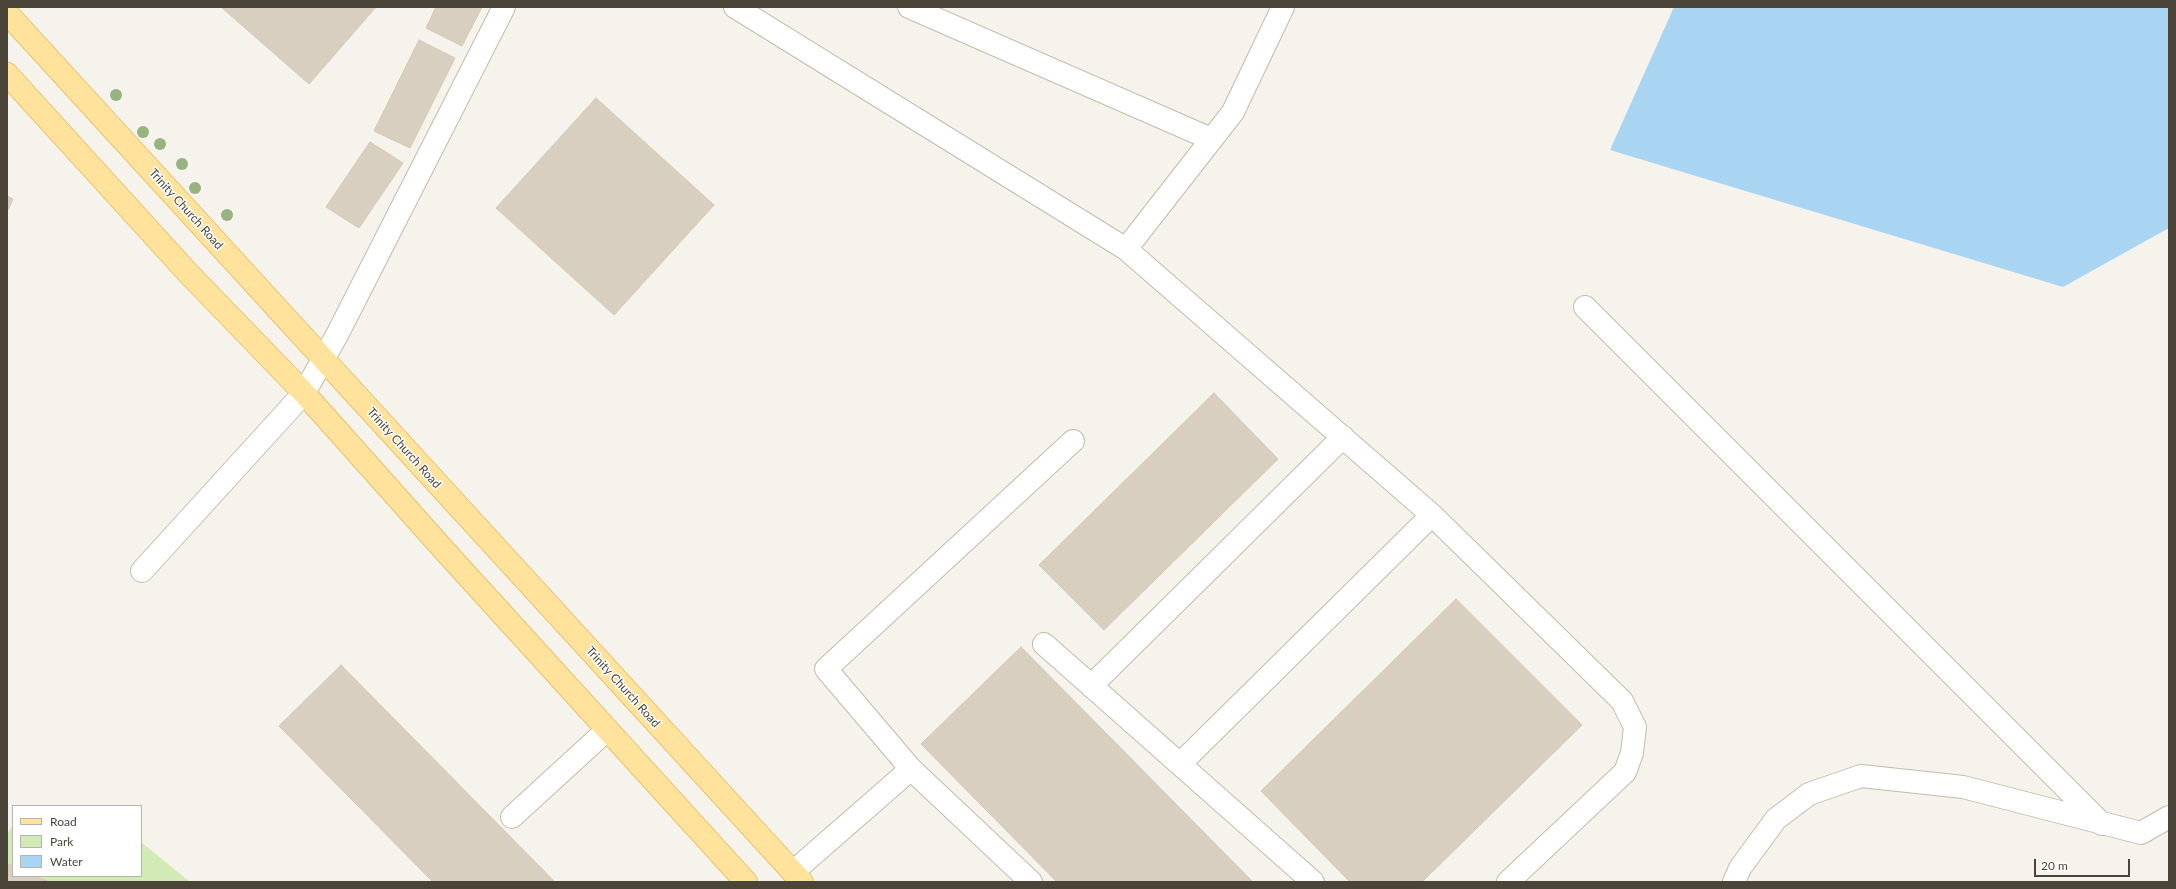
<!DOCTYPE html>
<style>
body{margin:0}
#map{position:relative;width:2176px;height:889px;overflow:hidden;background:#f6f3ec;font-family:Lato,sans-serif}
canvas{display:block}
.frame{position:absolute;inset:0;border:8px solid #4b4439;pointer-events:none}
.legend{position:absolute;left:12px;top:805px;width:130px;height:72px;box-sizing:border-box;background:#fff;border:1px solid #b7b4b0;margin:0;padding:5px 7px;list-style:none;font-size:12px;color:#4b4439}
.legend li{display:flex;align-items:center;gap:8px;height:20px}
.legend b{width:20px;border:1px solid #b7b4b0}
.scale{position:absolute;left:2034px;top:859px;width:96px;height:18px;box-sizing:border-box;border:2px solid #4b4439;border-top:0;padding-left:5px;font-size:12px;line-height:14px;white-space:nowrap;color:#4b4439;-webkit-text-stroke:3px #fff;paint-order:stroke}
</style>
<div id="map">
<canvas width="2176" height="889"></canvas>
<div class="frame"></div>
<ul class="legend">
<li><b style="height:5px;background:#ffe39c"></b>Road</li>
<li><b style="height:11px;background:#d2eab5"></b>Park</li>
<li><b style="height:11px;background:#a9d4f2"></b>Water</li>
</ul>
<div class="scale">20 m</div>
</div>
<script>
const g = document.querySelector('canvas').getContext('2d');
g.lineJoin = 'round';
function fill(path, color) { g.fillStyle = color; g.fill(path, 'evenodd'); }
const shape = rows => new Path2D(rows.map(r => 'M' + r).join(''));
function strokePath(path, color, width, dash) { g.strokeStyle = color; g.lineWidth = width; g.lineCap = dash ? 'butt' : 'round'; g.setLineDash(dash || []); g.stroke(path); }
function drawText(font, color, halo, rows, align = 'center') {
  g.font = font + ' Lato,sans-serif'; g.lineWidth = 3; g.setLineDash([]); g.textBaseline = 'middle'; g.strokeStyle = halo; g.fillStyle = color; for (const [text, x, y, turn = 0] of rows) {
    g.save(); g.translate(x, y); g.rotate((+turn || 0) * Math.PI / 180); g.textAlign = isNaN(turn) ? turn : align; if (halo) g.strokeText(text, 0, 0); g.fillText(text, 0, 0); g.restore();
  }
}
const green = shape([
 [13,824,13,876,141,876,141,842,190,882,7,882,7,835]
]);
const water = shape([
 [1674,7,2169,7,2169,228,2063,287,1610,150]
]);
const building = shape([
 [221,7,376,7,309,84,221,7],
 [436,7,482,7,462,46,426,28,436,7],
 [419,40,455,58,410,148,374,131,419,40],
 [596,98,714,205,614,315,496,208,596,98],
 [370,142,403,163,359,228,326,207,370,142],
 [7,196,13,199,7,212,7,196],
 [1214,393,1278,459,1104,630,1039,565,1214,393],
 [1456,599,1582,725,1422,882,1350,882,1261,791,1456,599],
 [1021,647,1253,882,1057,882,921,744,1021,647],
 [341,665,555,882,433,882,279,726,341,665],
 [7,864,13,866,13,876,35,876,49,882,7,882,7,864]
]);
const minor = shape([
 [735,7,1126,249,1432,515,1622,701,1635,727,1632,753,1625,772,1508,882],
 [909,7,1211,139],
 [1126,249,1233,112,1283,7],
 [1585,307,2102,824],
 [142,571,304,393,337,335,504,7],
 [1044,644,1313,882],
 [1091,686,1343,437],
 [1180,764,1432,515],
 [512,817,607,730],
 [793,872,911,769],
 [1031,882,911,769,826,669,1073,441],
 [1734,882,1740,868,1776,819,1809,794,1861,776,1963,787,2141,833,2169,817]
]);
const major = shape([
 [7,13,802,882],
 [7,74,188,273,304,393,443,549,746,882]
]);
const trees = [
 [116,95],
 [143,132],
 [160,144],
 [182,164],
 [195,188],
 [227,215]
];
const streetNames = [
 ["Trinity Church Road",186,209,48],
 ["Trinity Church Road",404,448,48],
 ["Trinity Church Road",623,687,48]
];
fill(green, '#d2eab5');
fill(water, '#a9d4f2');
fill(building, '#d8cfc1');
strokePath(building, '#d3c7b4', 1);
strokePath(minor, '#c2bbae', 24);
strokePath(major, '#e6c16a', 24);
strokePath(minor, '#fff', 22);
strokePath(major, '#ffe39c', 22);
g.fillStyle = '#97b381';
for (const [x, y] of trees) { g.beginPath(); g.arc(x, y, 6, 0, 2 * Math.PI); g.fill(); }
drawText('12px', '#4b4439', '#fff', streetNames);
</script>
